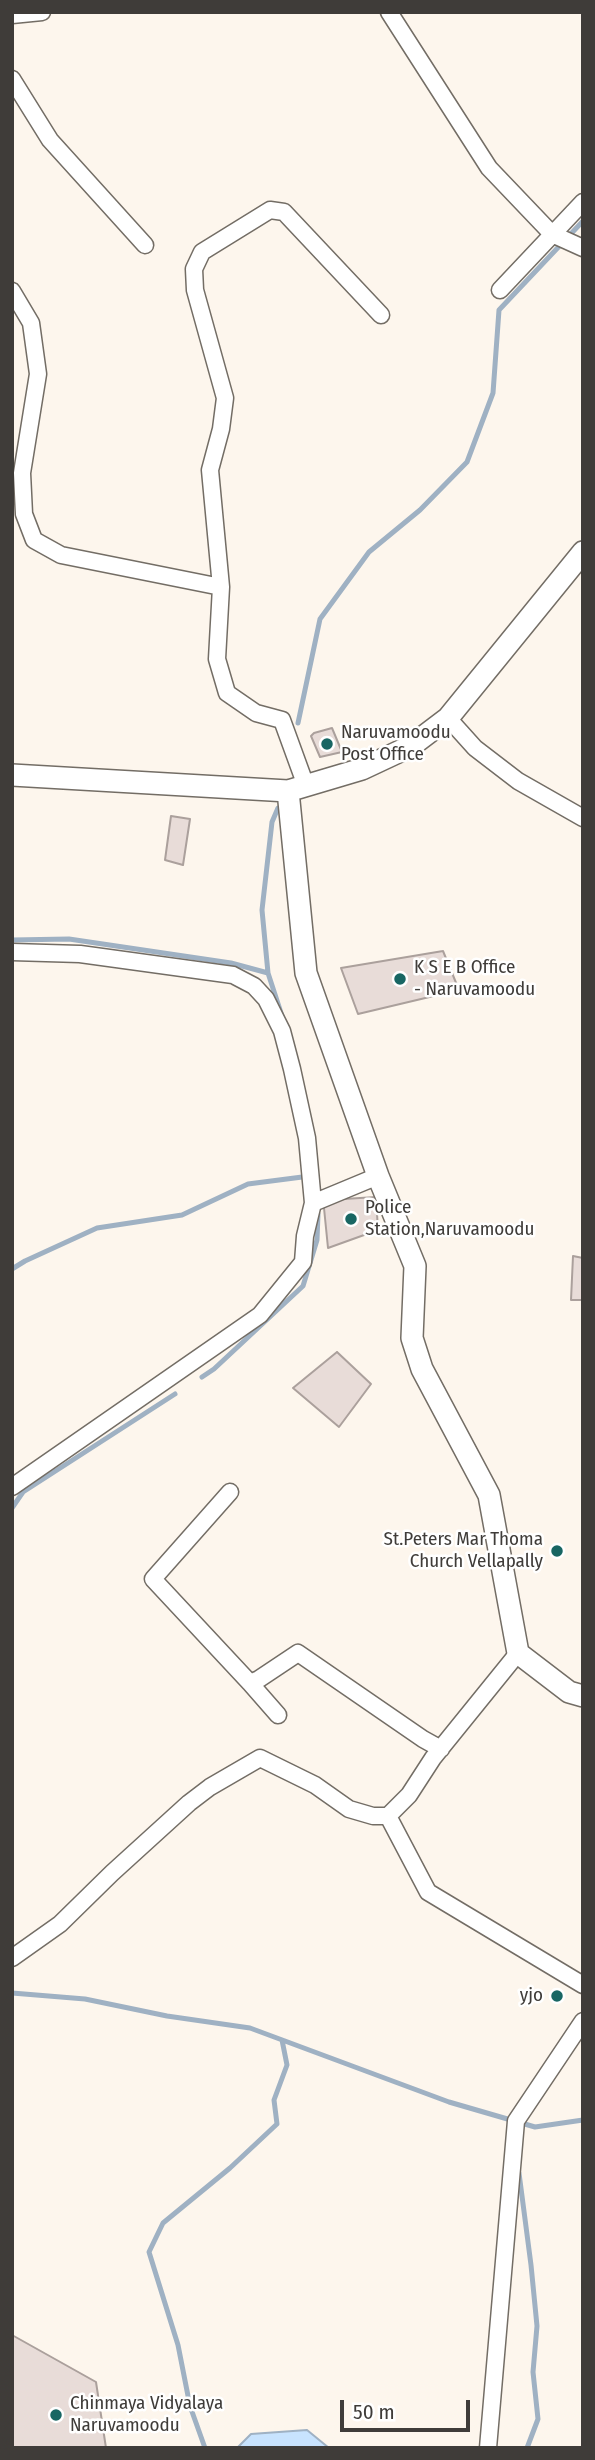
<!DOCTYPE html>
<style>
body{margin:0}
#map{position:relative;width:595px;height:2460px;overflow:hidden;background:#fdf6ed;font-family:"Fira Sans Condensed",sans-serif}
canvas{display:block}
.frame{position:absolute;inset:0;border:14px solid #3f3c39;pointer-events:none}
.scale{position:absolute;left:340px;top:2400px;width:130px;height:32px;box-sizing:border-box;border:4px solid #3f3c39;border-top:0;padding-left:9px;font-size:21px;line-height:24px;white-space:nowrap;color:#3f3c39;-webkit-text-stroke:5px #fff;paint-order:stroke}
</style>
<div id="map">
<canvas width="595" height="2460"></canvas>
<div class="frame"></div>
<div class="scale">50 m</div>
</div>
<script>
const g = document.querySelector('canvas').getContext('2d');
g.lineJoin = 'round';
function fill(path, color) { g.fillStyle = color; g.fill(path, 'evenodd'); }
const shape = rows => new Path2D(rows.map(r => 'M' + r).join(''));
function strokePath(path, color, width, dash) { g.strokeStyle = color; g.lineWidth = width; g.lineCap = dash ? 'butt' : 'round'; g.setLineDash(dash || []); g.stroke(path); }
function drawText(font, color, halo, rows, align = 'center') {
  g.font = font + ' "Fira Sans Condensed",sans-serif'; g.lineWidth = 5; g.setLineDash([]); g.textBaseline = 'middle'; g.strokeStyle = halo; g.fillStyle = color; for (const [text, x, y, turn = 0] of rows) {
    g.save(); g.translate(x, y); g.rotate((+turn || 0) * Math.PI / 180); g.textAlign = isNaN(turn) ? turn : align; if (halo) g.strokeText(text, 0, 0); g.fillText(text, 0, 0); g.restore();
  }
}
const water = shape([
 [307,2430,329,2448,237,2448,251,2434,307,2430]
]);
const stream = shape([
 [298,723,320,619,369,552,420,510,467,462,493,393,499,310,583,221],
 [12,940,69,939,231,963,268,973,282,1016],
 [268,973,262,910,272,822,278,808],
 [12,1269,25,1261,97,1228,182,1215,248,1184,310,1176],
 [202,1377,214,1369,303,1286,317,1240,318,1214],
 [12,1508,23,1492,175,1394],
 [12,1993,85,1999,167,2016,250,2028,449,2102,535,2127,583,2120],
 [519,2173,531,2265,537,2326,533,2372,538,2419,527,2448],
 [205,2448,190,2406,178,2345,149,2252,163,2223,230,2168,277,2124,274,2100,287,2065,282,2040]
]);
const building = shape([
 [332,728,342,752,320,757,311,736,314,733,332,728],
 [171,816,190,819,183,865,165,860,171,816],
 [443,951,459,990,358,1014,341,968,443,951],
 [376,1197,378,1230,328,1248,324,1208,328,1200,376,1197],
 [573,1256,583,1258,583,1300,571,1300,573,1256],
 [337,1352,371,1384,339,1427,293,1388,337,1352],
 [12,2335,96,2382,106,2448,12,2448,12,2335]
]);
const street = shape([
 [389,12,489,168,552,234,583,248],
 [12,15,42,12],
 [12,79,50,140,145,245],
 [500,290,583,202],
 [12,291,31,323,38,374,22,473,24,514,34,540,61,555,221,587],
 [448,718,475,748,518,781,583,818],
 [306,786,282,720,256,713,227,693,217,659,221,587,210,470,221,429,225,398,195,290,194,269,202,252,270,210,284,212,381,315],
 [12,952,80,954,233,975,254,986,266,999,282,1031,292,1069,307,1138,313,1203],
 [12,1487,260,1315,303,1262,305,1236,313,1203,378,1176],
 [230,1492,153,1579,250,1683,259,1679,298,1653,423,1739,441,1749],
 [250,1683,278,1715],
 [388,1816,428,1892,583,1985],
 [12,1958,60,1924,112,1873,189,1803,210,1787,260,1758,315,1785,349,1809,373,1816,388,1816,409,1795,433,1758,518,1653],
 [488,2448,516,2121,583,2021]
]);
const secondary = shape([
 [12,775,288,791,362,769,411,746,448,718,583,552],
 [288,791,306,973,378,1176,415,1266,412,1338,422,1369,489,1495,518,1653,569,1692,583,1696]
]);
const markers = [
 [327,744,7,"#186663"],
 [400,979,7,"#186663"],
 [351,1219,7,"#186663"],
 [557,1551,7,"#186663"],
 [557,1996,7,"#186663"],
 [56,2415,7,"#186663"]
];
const poiNames = [
 ["Naruvamoodu",341,733],
 ["Post Office",341,755],
 ["K S E B Office",414,968],
 ["- Naruvamoodu",414,990],
 ["Police",365,1208],
 ["Station,Naruvamoodu",365,1230],
 ["St.Peters Mar Thoma",543,1540,"right"],
 ["Church Vellapally",543,1562,"right"],
 ["yjo",543,1996,"right"],
 ["Chinmaya Vidyalaya",70,2404],
 ["Naruvamoodu",70,2426]
];
fill(water, '#c8e3fe');
strokePath(water, '#9fb1c3', 2);
strokePath(stream, '#9fb1c3', 5);
fill(building, '#e8dcd8');
strokePath(building, '#aba09c', 2);
strokePath(street, '#736d65', 19);
strokePath(secondary, '#736d65', 24);
strokePath(street, '#fff', 16);
strokePath(secondary, '#fff', 21);
for (const [x, y, r, color] of markers) { const dot = new Path2D(); dot.arc(x, y, r, 0, 2 * Math.PI); g.fillStyle = color; g.fill(dot); strokePath(dot, '#fff', 2.5); }
drawText('19px', '#3f3c39', '#fff', poiNames, 'left');
</script>
